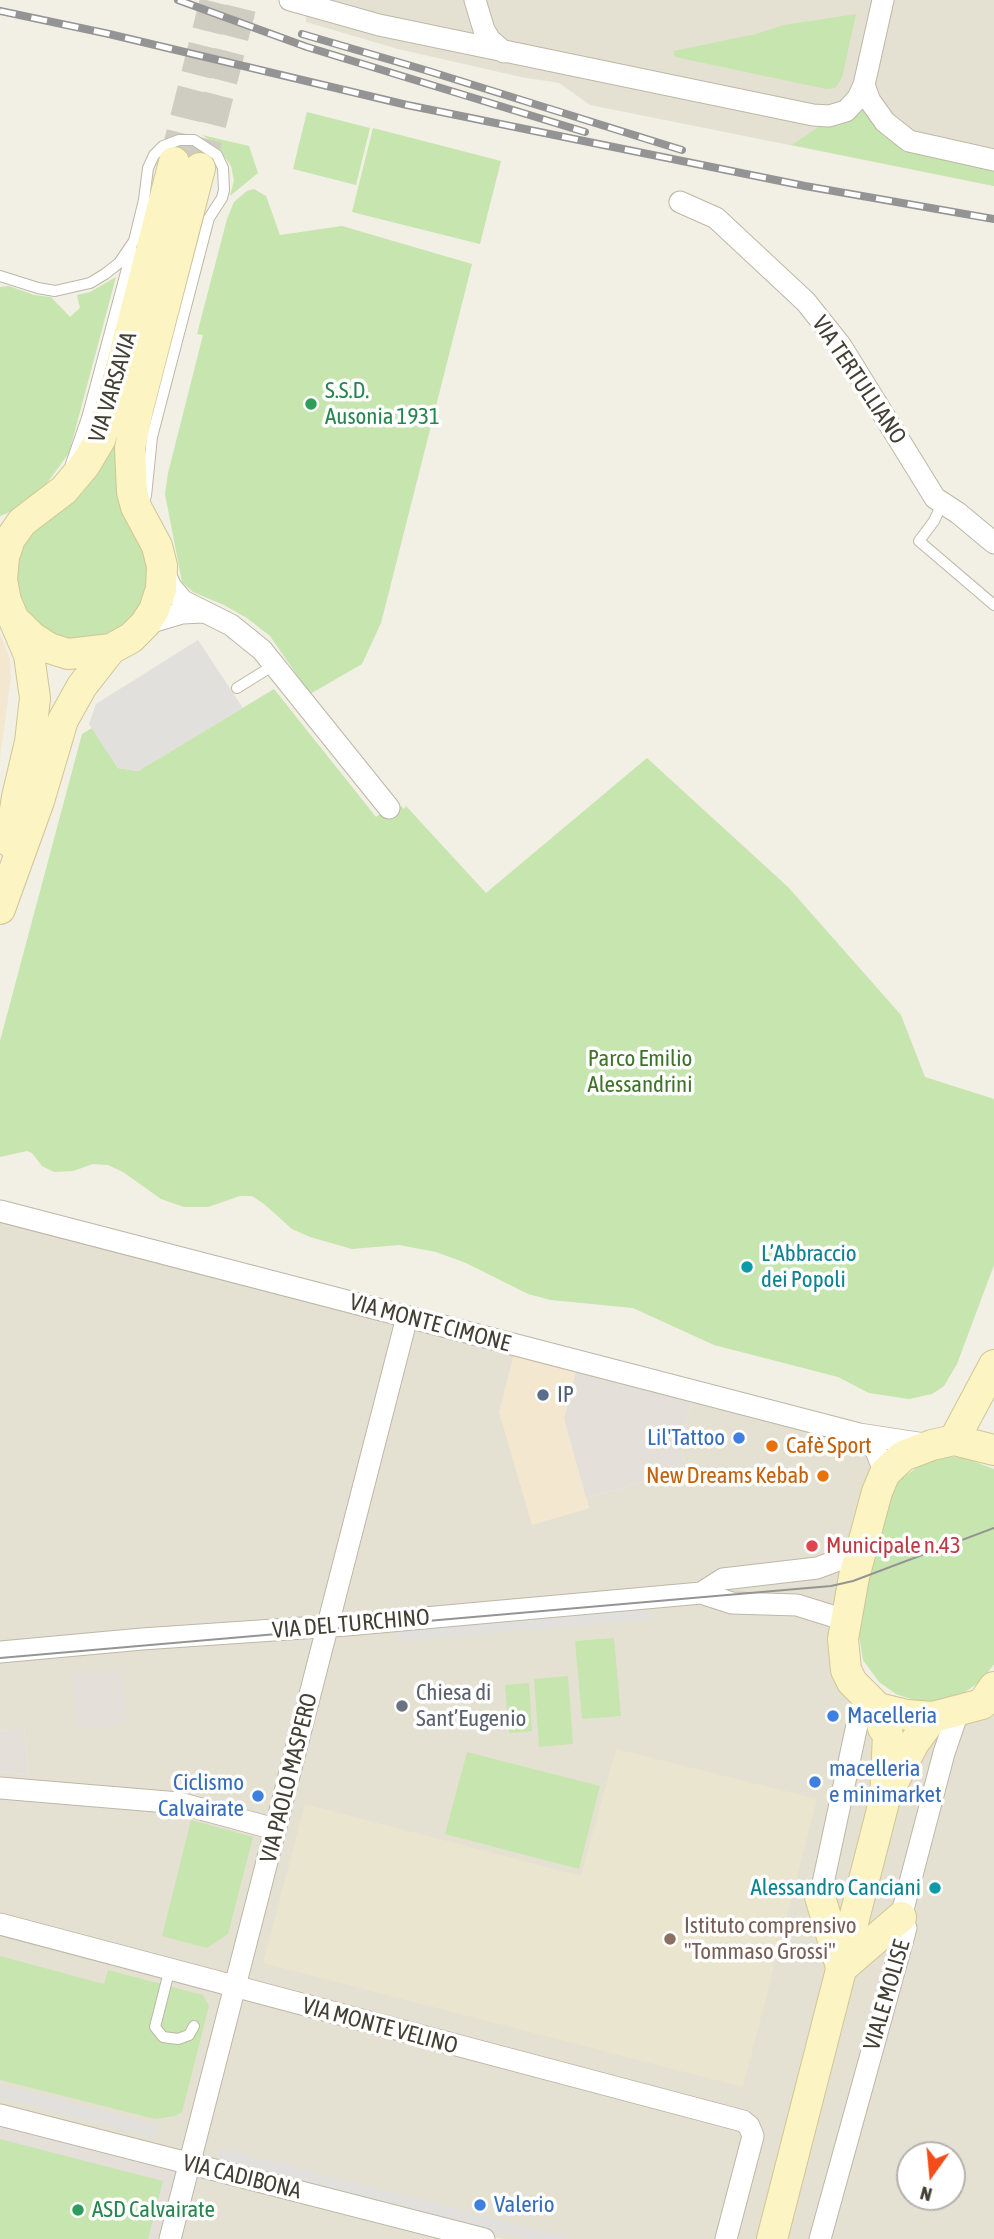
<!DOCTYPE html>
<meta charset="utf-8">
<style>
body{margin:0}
#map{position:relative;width:994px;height:2239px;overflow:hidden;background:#f2efe4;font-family:"Asap Condensed",sans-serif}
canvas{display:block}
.north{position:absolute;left:896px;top:2141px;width:70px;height:70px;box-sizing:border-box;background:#fff;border:2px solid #b4b2ae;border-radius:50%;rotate:195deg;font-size:19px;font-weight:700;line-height:28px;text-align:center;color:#433f34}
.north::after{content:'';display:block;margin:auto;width:24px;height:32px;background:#f34d19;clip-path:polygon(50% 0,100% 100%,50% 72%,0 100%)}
</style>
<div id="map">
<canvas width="994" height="2239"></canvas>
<div class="north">N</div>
</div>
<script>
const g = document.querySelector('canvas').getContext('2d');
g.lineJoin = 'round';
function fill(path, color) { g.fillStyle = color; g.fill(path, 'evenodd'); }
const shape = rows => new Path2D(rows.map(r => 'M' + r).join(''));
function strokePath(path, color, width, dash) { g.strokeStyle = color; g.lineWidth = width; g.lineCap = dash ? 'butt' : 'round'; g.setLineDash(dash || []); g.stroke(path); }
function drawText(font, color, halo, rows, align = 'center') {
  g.font = font + ' "Asap Condensed",sans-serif'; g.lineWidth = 7; g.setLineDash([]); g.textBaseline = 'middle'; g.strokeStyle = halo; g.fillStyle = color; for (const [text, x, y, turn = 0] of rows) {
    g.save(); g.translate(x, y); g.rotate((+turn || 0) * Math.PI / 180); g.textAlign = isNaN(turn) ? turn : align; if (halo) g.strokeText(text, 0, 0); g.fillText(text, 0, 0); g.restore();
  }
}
const residential = shape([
 [306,0,994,0,994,186,590,105,559,83,521,77,398,49,306,22],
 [0,1216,515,1350,532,1524,589,1508,586,1498,687,1470,680,1445,693,1397,883,1446,842,1623,883,1745,769,2239,502,2239,0,2113,0,1772,29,1774,24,1729,0,1731],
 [994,1706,994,2239,777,2239,888,1802,940,1719],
 [910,2155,952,2155,952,2197,910,2197],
 [192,2165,479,2239,173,2239]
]);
const commercial = shape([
 [0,634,10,660,11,677,0,758],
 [515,1350,577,1367,564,1419,589,1508,532,1525,499,1412]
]);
const industrial = shape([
 [577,1367,693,1397,680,1445,687,1470,586,1498,564,1419],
 [122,1670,127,1725,76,1729,72,1674],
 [24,1728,29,1774,0,1772,0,1731],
 [0,2116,187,2165,167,2239,0,2239]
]);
const education = shape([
 [616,1749,817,1799,743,2087,263,1963,305,1804,581,1876]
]);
const green = shape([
 [856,14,842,78,835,88,826,89,675,57,673,51,756,34,784,25],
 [865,109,874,117,994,166,994,186,792,145,823,124,844,123],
 [307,112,370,128,356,185,293,169],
 [373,128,501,161,480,244,352,212],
 [202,135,249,146,258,173,230,196,234,180,231,166,217,145],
 [254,189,266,196,280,235,342,226,472,264,381,623,362,664,310,694,270,636,247,618,224,605,193,592,182,582,165,494,168,473,203,335,197,334,227,219,234,202,247,191],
 [116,277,69,453,39,494,22,507,0,516,0,287,9,286,34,295,51,297,70,317,80,308,77,295,90,292],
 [121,426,149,570,143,608,123,631,70,644,39,630,18,600,15,562,21,547],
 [274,689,376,817,397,802,404,809,406,806,486,893,647,758,788,887,901,1015,925,1077,994,1099,994,1265,957,1364,944,1386,932,1394,909,1399,869,1393,838,1377,714,1345,633,1308,551,1300,528,1294,466,1263,436,1252,399,1245,352,1249,310,1237,292,1229,264,1204,252,1196,240,1196,208,1207,184,1207,161,1199,123,1172,108,1165,93,1164,73,1171,54,1172,42,1166,32,1153,27,1151,0,1157,0,1041,82,734,92,728,118,768,138,771],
 [943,1456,965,1458,994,1469,994,1664,981,1681,955,1699,935,1703,914,1700,896,1694,879,1682,863,1660,858,1629,886,1499,901,1479,926,1461],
 [614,1638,621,1716,582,1719,575,1641],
 [568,1676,573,1744,539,1747,534,1679],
 [529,1683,532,1731,509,1733,505,1685],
 [467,1752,600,1786,579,1869,445,1834],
 [191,1820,253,1837,228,1934,207,1948,162,1936],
 [0,1956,104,1984,108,1970,203,1995,209,2006,182,2112,175,2116,155,2119,0,2080],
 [0,2139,163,2181,148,2239,0,2239]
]);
const parking = shape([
 [198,640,243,708,138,771,118,768,89,724,96,704],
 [645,1609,653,1619,404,1641,392,1630],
 [0,2084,158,2125,155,2138,0,2098],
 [220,2148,573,2239,523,2239,216,2160]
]);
const secondaryTunnel = shape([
 [174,162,215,0],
 [200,168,243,0]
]);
const lane = shape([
 [0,276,38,288,55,291,90,283,105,274,119,263,134,241,144,200,148,168,154,155,163,146,179,140,194,140,217,155,223,168,224,190,222,198,209,218,152,437,146,496],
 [71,464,87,418,132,250],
 [942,504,934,521,919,541,994,605],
 [237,688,274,665],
 [170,1968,155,2027,163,2037,178,2039,189,2035,194,2026]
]);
const street = shape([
 [290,0,379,25,813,115,829,116,846,111,858,98,864,85,883,0],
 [475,0,484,30,490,40,504,52],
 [864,85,870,101,885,122,909,141,994,160],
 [680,202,716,218,806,302,841,346,935,498,958,513,994,543],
 [162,568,171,587,183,601,231,625,262,650,389,808],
 [145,624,182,613,203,612],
 [0,1211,859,1434,931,1445],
 [859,1434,874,1446,885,1473],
 [701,1593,723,1579,817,1568,844,1558,863,1544],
 [0,1652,142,1639,347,1625,701,1593,732,1603,797,1605,845,1620],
 [0,1788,179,1803,275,1829],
 [820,1897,857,1725,866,1696],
 [0,1924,743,2121,749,2126,753,2136,726,2239],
 [0,2115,484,2239],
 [170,2239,407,1317],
 [820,2239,906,1928,901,1917,944,1753,958,1712]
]);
const secondary = shape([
 [19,624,32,637,49,648,68,654,111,649],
 [10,842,17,797,30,742,35,698,29,655,6,601,2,580,4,557,10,539,22,522,64,490,85,465,100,440,112,403,174,162],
 [0,909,39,801,63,720,82,686,111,649,131,638,145,624,154,610,161,589,162,566,157,546,136,507,132,492,130,448,138,409,200,168],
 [954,1440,994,1365],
 [994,1450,954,1440,932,1445,903,1456,885,1473,877,1492,854,1577,843,1639,846,1670,852,1682,878,1708,907,1715,933,1717,982,1704,994,1687],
 [888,1792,914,1743,933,1717],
 [820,1897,841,1967],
 [842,1968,901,1917],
 [772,2239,885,1798,888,1735,883,1728,878,1708]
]);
const tram = shape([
 [0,1658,831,1586,853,1581,994,1528]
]);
const rail = shape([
 [178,0,307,47,585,132],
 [0,11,109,34,407,105,805,186,994,219],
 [302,34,425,70,682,150]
]);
const markers = [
 [311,404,7,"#2e9e5b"],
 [747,1267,7,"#0f9aa8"],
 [543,1395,7,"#5c6f8a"],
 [739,1438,7,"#3f7fe0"],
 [772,1446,7,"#e8710a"],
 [823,1476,7,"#e8710a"],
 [812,1546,7,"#e0444e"],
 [402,1706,7,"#6b7280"],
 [833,1716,7,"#3f7fe0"],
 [815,1782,7,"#3f7fe0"],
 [258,1796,7,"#3f7fe0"],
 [935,1888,7,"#0f9aa8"],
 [670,1939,7,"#8d6e63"],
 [480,2205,7,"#3f7fe0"],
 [78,2210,7,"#2e9e5b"]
];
const streetNames = [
 ["VIA TERTULLIANO",859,380,56],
 ["VIA VARSAVIA",113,387,-73],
 ["VIA MONTE CIMONE",430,1323,15],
 ["VIA DEL TURCHINO",351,1624,-5],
 ["VIA PAOLO MASPERO",289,1778,-76],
 ["VIALE MOLISE",887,1995,-74],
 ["VIA MONTE VELINO",380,2026,15],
 ["VIA CADIBONA",242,2177,14]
];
const leisureNames = [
 ["S.S.D.",325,391],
 ["Ausonia 1931",325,417],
 ["ASD Calvairate",92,2210]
];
const parkNames = [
 ["Parco Emilio",640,1059],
 ["Alessandrini",640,1085]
];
const cultureNames = [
 ["L’Abbraccio",761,1254],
 ["dei Popoli",761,1280],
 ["Alessandro Canciani",921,1888,"right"]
];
const serviceNames = [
 ["IP",557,1395]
];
const shopNames = [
 ["Lil'Tattoo",725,1438,"right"],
 ["Macelleria",847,1716],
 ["macelleria",829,1769],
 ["e minimarket",829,1795],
 ["Ciclismo",244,1783,"right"],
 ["Calvairate",244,1809,"right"],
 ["Valerio",494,2205]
];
const foodNames = [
 ["Cafè Sport",786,1446],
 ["New Dreams Kebab",809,1476,"right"]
];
const healthNames = [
 ["Municipale n.43",826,1546]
];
const worshipNames = [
 ["Chiesa di",416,1693],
 ["Sant’Eugenio",416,1719]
];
const educationNames = [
 ["Istituto comprensivo",684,1926],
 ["\"Tommaso Grossi\"",684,1952]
];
fill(residential, '#e5e1d2');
fill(commercial, '#f4e7cf');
fill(industrial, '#e4e0d9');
fill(education, '#eae5ce');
fill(green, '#c7e5ae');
fill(parking, '#e2e0dd');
strokePath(secondaryTunnel, '#cfccc1', 30, [30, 15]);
strokePath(lane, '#bdb7a7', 12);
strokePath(street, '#bdb7a7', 23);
strokePath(secondary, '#d1c595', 32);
strokePath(lane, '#fff', 10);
strokePath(street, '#fff', 21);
strokePath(secondary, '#fdf4c3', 30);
strokePath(tram, '#949494', 2);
strokePath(rail, '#949494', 8);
strokePath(rail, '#fff', 5, [16]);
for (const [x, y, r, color] of markers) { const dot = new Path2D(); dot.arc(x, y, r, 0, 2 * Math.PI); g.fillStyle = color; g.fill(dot); strokePath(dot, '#fff', 2.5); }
drawText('23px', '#433f34', '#fff', streetNames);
drawText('23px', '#27864d', '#fff', leisureNames, 'left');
drawText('23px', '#3f732a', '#fff', parkNames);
drawText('23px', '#0d838f', '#fff', cultureNames, 'left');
drawText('23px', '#4e5e75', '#fff', serviceNames, 'left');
drawText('23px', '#366cbe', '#fff', shopNames, 'left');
drawText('23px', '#c56008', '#fff', foodNames, 'left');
drawText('23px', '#be3a42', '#fff', healthNames, 'left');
drawText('23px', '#5b616d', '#fff', worshipNames, 'left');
drawText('23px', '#785e54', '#fff', educationNames, 'left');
</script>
